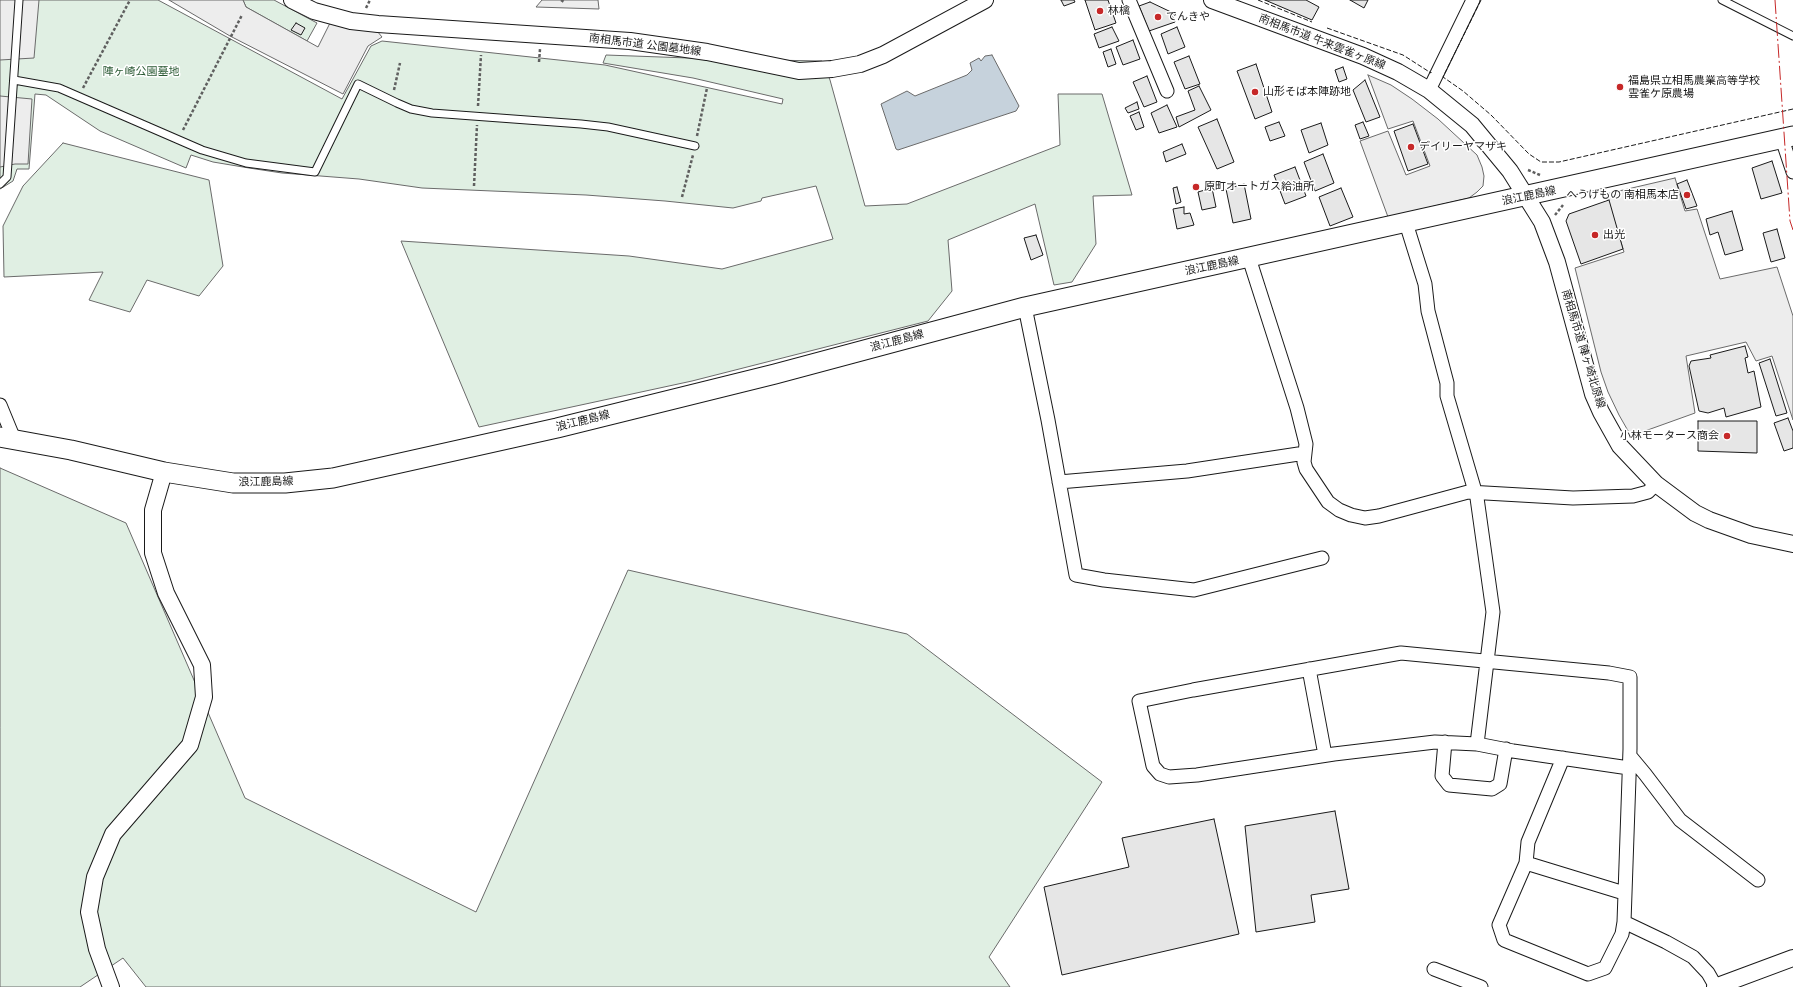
<!DOCTYPE html>
<meta charset="utf-8">
<style>
body{margin:0}
canvas{display:block;background:#fff}
</style>
<canvas width="1793" height="987"></canvas>
<script>
const g = document.querySelector('canvas').getContext('2d');
g.lineJoin = 'round';
function fill(path, color) { g.fillStyle = color; g.fill(path, 'evenodd'); }
const shape = rows => new Path2D(rows.map(r => 'M' + r).join(''));
function strokePath(path, color, width, dash) { g.strokeStyle = color; g.lineWidth = width; g.lineCap = dash ? 'butt' : 'round'; g.setLineDash(dash || []); g.stroke(path); }
function drawText(font, color, halo, rows, align = 'center') {
  g.font = font + ' "Noto Sans","Noto Sans JP",sans-serif'; g.lineWidth = 3; g.setLineDash([]); g.textBaseline = 'middle'; g.strokeStyle = halo; g.fillStyle = color; for (const [text, x, y, turn = 0] of rows) {
    g.save(); g.translate(x, y); g.rotate((+turn || 0) * Math.PI / 180); g.textAlign = isNaN(turn) ? turn : align; if (halo) g.strokeText(text, 0, 0); g.fillText(text, 0, 0); g.restore();
  }
}
const green = shape([
 [0,0,158,0,342,99,371,46,382,41,605,65,782,104,783,99,693,78,603,63,606,55,716,59,822,61,830,80,865,206,907,204,1060,145,1058,94,1102,94,1132,195,1093,196,1096,244,1072,282,1054,285,1035,204,948,240,952,291,928,321,692,381,479,427,401,241,629,256,722,269,833,239,816,186,762,198,761,201,733,208,665,201,586,195,422,188,359,179,282,173,249,168,213,162,191,155,186,168,100,131,46,95,35,94,29,169,17,169,13,181,0,189,0,0],
 [243,0,274,0,317,23,307,41,246,7,243,0],
 [63,143,209,180,223,266,199,296,147,280,130,312,89,300,103,272,4,277,3,226,23,186,63,143],
 [0,468,126,523,245,798,476,912,628,570,907,634,1102,782,989,957,1010,987,146,987,123,958,80,987,0,987,0,468]
]);
const parking = shape([
 [0,0,39,0,34,58,0,60,0,0],
 [169,0,243,0,246,7,318,47,330,23,352,29,377,31,382,37,368,46,343,94,230,36,169,0],
 [542,0,598,0,599,9,536,7,542,0],
 [1368,75,1391,85,1412,99,1438,119,1477,155,1482,167,1484,176,1483,186,1477,192,1469,198,1388,217,1360,141,1388,131,1406,175,1430,166,1413,121,1388,129,1368,75],
 [0,96,32,99,28,164,15,164,0,167,0,96],
 [1675,178,1685,211,1697,209,1720,279,1777,267,1793,316,1793,420,1772,356,1756,361,1746,342,1686,356,1695,413,1631,436,1619,415,1608,392,1601,372,1575,268,1624,252,1606,194,1675,178]
]);
const water = shape([
 [992,55,1019,106,1016,111,898,150,896,149,881,104,907,91,915,96,967,75,972,70,970,63,979,58,981,61,985,56,992,55]
]);
const building = shape([
 [1061,0,1074,0,1075,2,1064,6,1061,0],
 [1085,0,1108,0,1116,23,1095,30,1085,0],
 [1265,0,1306,0,1319,7,1312,20,1265,0],
 [1350,0,1368,0,1364,8,1350,0],
 [1150,2,1171,12,1175,22,1149,31,1139,6,1150,2],
 [296,23,305,28,301,35,291,30,296,23],
 [1112,27,1119,41,1099,48,1094,34,1112,27],
 [1177,27,1185,47,1168,54,1161,34,1177,27],
 [1133,40,1140,59,1123,65,1116,47,1133,40],
 [1111,49,1116,64,1108,67,1103,52,1111,49],
 [1189,56,1200,84,1185,89,1174,62,1189,56],
 [1256,64,1272,112,1255,119,1237,71,1256,64],
 [1343,67,1347,79,1339,82,1335,70,1343,67],
 [1147,76,1157,102,1144,107,1133,82,1147,76],
 [1365,80,1380,117,1366,122,1353,90,1365,80],
 [1199,86,1211,110,1179,127,1176,117,1195,110,1188,91,1199,86],
 [1137,102,1139,109,1128,113,1125,108,1137,102],
 [1167,105,1177,127,1159,133,1151,113,1167,105],
 [1139,112,1144,127,1136,130,1130,116,1139,112],
 [1217,119,1234,162,1217,169,1198,127,1217,119],
 [1279,122,1285,136,1270,141,1265,127,1279,122],
 [1363,122,1369,136,1360,139,1355,125,1363,122],
 [1321,123,1328,145,1309,153,1301,130,1321,123],
 [1413,124,1428,164,1408,171,1394,131,1413,124],
 [1182,144,1186,154,1166,162,1163,152,1182,144],
 [1323,154,1334,183,1315,191,1304,162,1323,154],
 [1772,161,1782,193,1761,199,1752,168,1772,161],
 [1295,167,1306,196,1285,204,1274,175,1295,167],
 [1687,180,1697,206,1686,209,1677,184,1687,180],
 [1244,184,1251,219,1233,223,1226,189,1244,184],
 [1177,187,1181,202,1176,204,1173,188,1177,187],
 [1212,188,1216,207,1202,210,1198,192,1212,188],
 [1341,188,1353,217,1330,226,1319,197,1341,188],
 [1609,200,1623,249,1581,264,1566,221,1569,214,1609,200],
 [1184,207,1184,214,1190,213,1194,225,1177,229,1173,209,1184,207],
 [1732,211,1743,250,1725,255,1718,232,1710,235,1706,219,1732,211],
 [1777,229,1785,258,1771,262,1763,233,1777,229],
 [1036,235,1043,255,1031,260,1024,238,1036,235],
 [1745,346,1748,357,1745,358,1748,373,1754,371,1761,407,1726,417,1724,408,1708,413,1699,411,1689,366,1691,361,1711,358,1710,355,1745,346],
 [1770,359,1787,413,1776,416,1759,363,1770,359],
 [1788,418,1793,431,1793,448,1784,451,1774,423,1788,418],
 [1698,421,1757,421,1757,453,1698,451,1698,421],
 [1335,811,1349,889,1311,895,1315,922,1256,932,1245,826,1335,811],
 [1214,819,1239,934,1062,975,1044,887,1129,867,1122,838,1214,819]
]);
const path = shape([
 [561,0,564,2],
 [366,8,370,0],
 [539,62,540,49],
 [83,88,130,0],
 [394,90,400,63],
 [478,106,481,55],
 [183,130,242,15],
 [697,136,707,88],
 [1528,170,1540,175],
 [474,186,477,125],
 [682,197,693,155],
 [1555,215,1563,205]
]);
const service = shape([
 [1722,0,1793,36],
 [14,80,59,88,202,150,246,163,315,172,358,84,397,103,411,109,432,113,581,124,608,127,695,146],
 [0,184,7,177,19,0]
]);
const minor = shape([
 [1129,0,1167,91],
 [1429,90,1473,0],
 [1782,139,1793,172],
 [1406,223,1425,284,1428,311,1447,383,1447,396,1477,498,1493,612,1477,744],
 [1249,258,1297,408,1306,444,1304,462,1306,469,1328,502,1339,510,1351,515,1365,518,1379,516,1468,492,1573,498,1633,496,1648,492,1656,484],
 [1025,307,1048,420,1076,575,1104,580,1194,590,1322,558],
 [0,405,14,439],
 [1059,482,1187,471,1305,453],
 [1309,669,1325,755],
 [1445,742,1442,776,1449,785,1492,789,1500,784,1506,749],
 [1630,756,1645,774,1680,820,1758,880],
 [1563,758,1528,842,1526,863,1499,925,1504,940,1588,974,1605,968,1622,934,1624,922],
 [1629,768,1513,751,1477,744,1435,742,1334,754,1197,775,1169,777,1160,774,1153,766,1139,701,1193,690,1401,653,1609,673,1630,677,1630,749,1624,922,1666,942,1693,957,1708,973,1716,987],
 [1526,863,1624,893],
 [1434,969,1481,987]
]);
const tertiary = shape([
 [292,0,314,11,351,21,378,24,630,41,707,52,799,71,832,69,860,64,883,55,985,0],
 [1212,0,1363,56,1398,72,1429,90,1472,125,1510,171,1542,222,1557,262,1593,394,1601,412,1620,446,1656,484,1695,513,1709,520,1751,535,1793,544],
 [111,987,97,949,89,912,95,877,113,834,190,745,204,697,202,665,166,593,153,553,153,510,164,472],
 [1715,987,1793,958]
]);
const secondary = shape([
 [0,437,71,450,164,472,233,483,285,483,333,478,557,428,775,374,1025,307,1793,136]
]);
const fence = shape([
 [1258,0,1312,22],
 [1481,0,1443,77,1463,91,1491,115,1529,154,1541,162,1559,162,1793,109],
 [1327,28,1403,55,1431,73,1431,72]
]);
const power = shape([
 [1775,0,1790,221,1793,230]
]);
const markers = [
 [1100,11,4,"#c62828"],
 [1158,17,4,"#c62828"],
 [1620,87,4,"#c62828"],
 [1255,92,4,"#c62828"],
 [1411,147,4,"#c62828"],
 [1196,187,4,"#c62828"],
 [1687,195,4,"#c62828"],
 [1595,235,4,"#c62828"],
 [1727,436,4,"#c62828"]
];
const poiNames = [
 ["林檎",1108,11],
 ["でんきや",1166,17],
 ["福島県立相馬農業高等学校",1628,81],
 ["雲雀ケ原農場",1628,94],
 ["山形そば本陣跡地",1263,92],
 ["デイリーヤマザキ",1419,147],
 ["原町オートガス給油所",1204,187],
 ["へうげもの 南相馬本店",1679,195,"right"],
 ["出光",1603,235],
 ["小林モータース商会",1719,436,"right"]
];
const streetNames = [
 ["南相馬市道 牛来雲雀ヶ原線",1322,42,21],
 ["南相馬市道 公園墓地線",645,45,7],
 ["浪江鹿島線",1529,196,-12],
 ["浪江鹿島線",1212,266,-12],
 ["浪江鹿島線",897,341,-15],
 ["南相馬市道 陣ヶ崎北原線",1583,349,73],
 ["浪江鹿島線",583,421,-14],
 ["浪江鹿島線",266,482,-1]
];
const parkNames = [
 ["陣ヶ崎公園墓地",141,72]
];
fill(green, '#e0efe3');
strokePath(green, '#6a6a6a', 1);
fill(parking, '#ededed');
strokePath(parking, '#6a6a6a', 1);
fill(water, '#c6d2dc');
strokePath(water, '#6a6a6a', 1);
fill(building, '#e6e6e6');
strokePath(building, '#1a1a1a', 1);
strokePath(service, '#1a1a1a', 9);
strokePath(minor, '#1a1a1a', 15);
strokePath(tertiary, '#1a1a1a', 18);
strokePath(secondary, '#1a1a1a', 21);
strokePath(path, '#5f5f5f', 2.5, [3, 2]);
strokePath(service, '#fff', 7);
strokePath(minor, '#fff', 13);
strokePath(tertiary, '#fff', 16);
strokePath(secondary, '#fff', 19);
strokePath(fence, '#1a1a1a', 1, [5, 2]);
strokePath(power, '#c62828', 1, [14, 3, 2, 3]);
for (const [x, y, r, color] of markers) { const dot = new Path2D(); dot.arc(x, y, r, 0, 2 * Math.PI); g.fillStyle = color; g.fill(dot); strokePath(dot, '#fff', 1.5); }
drawText('11px', '#1a1a1a', '#fff', poiNames, 'left');
drawText('11px', '#1a1a1a', '#fff', streetNames);
drawText('11px', '#2b5a34', '#fff', parkNames);
</script>
